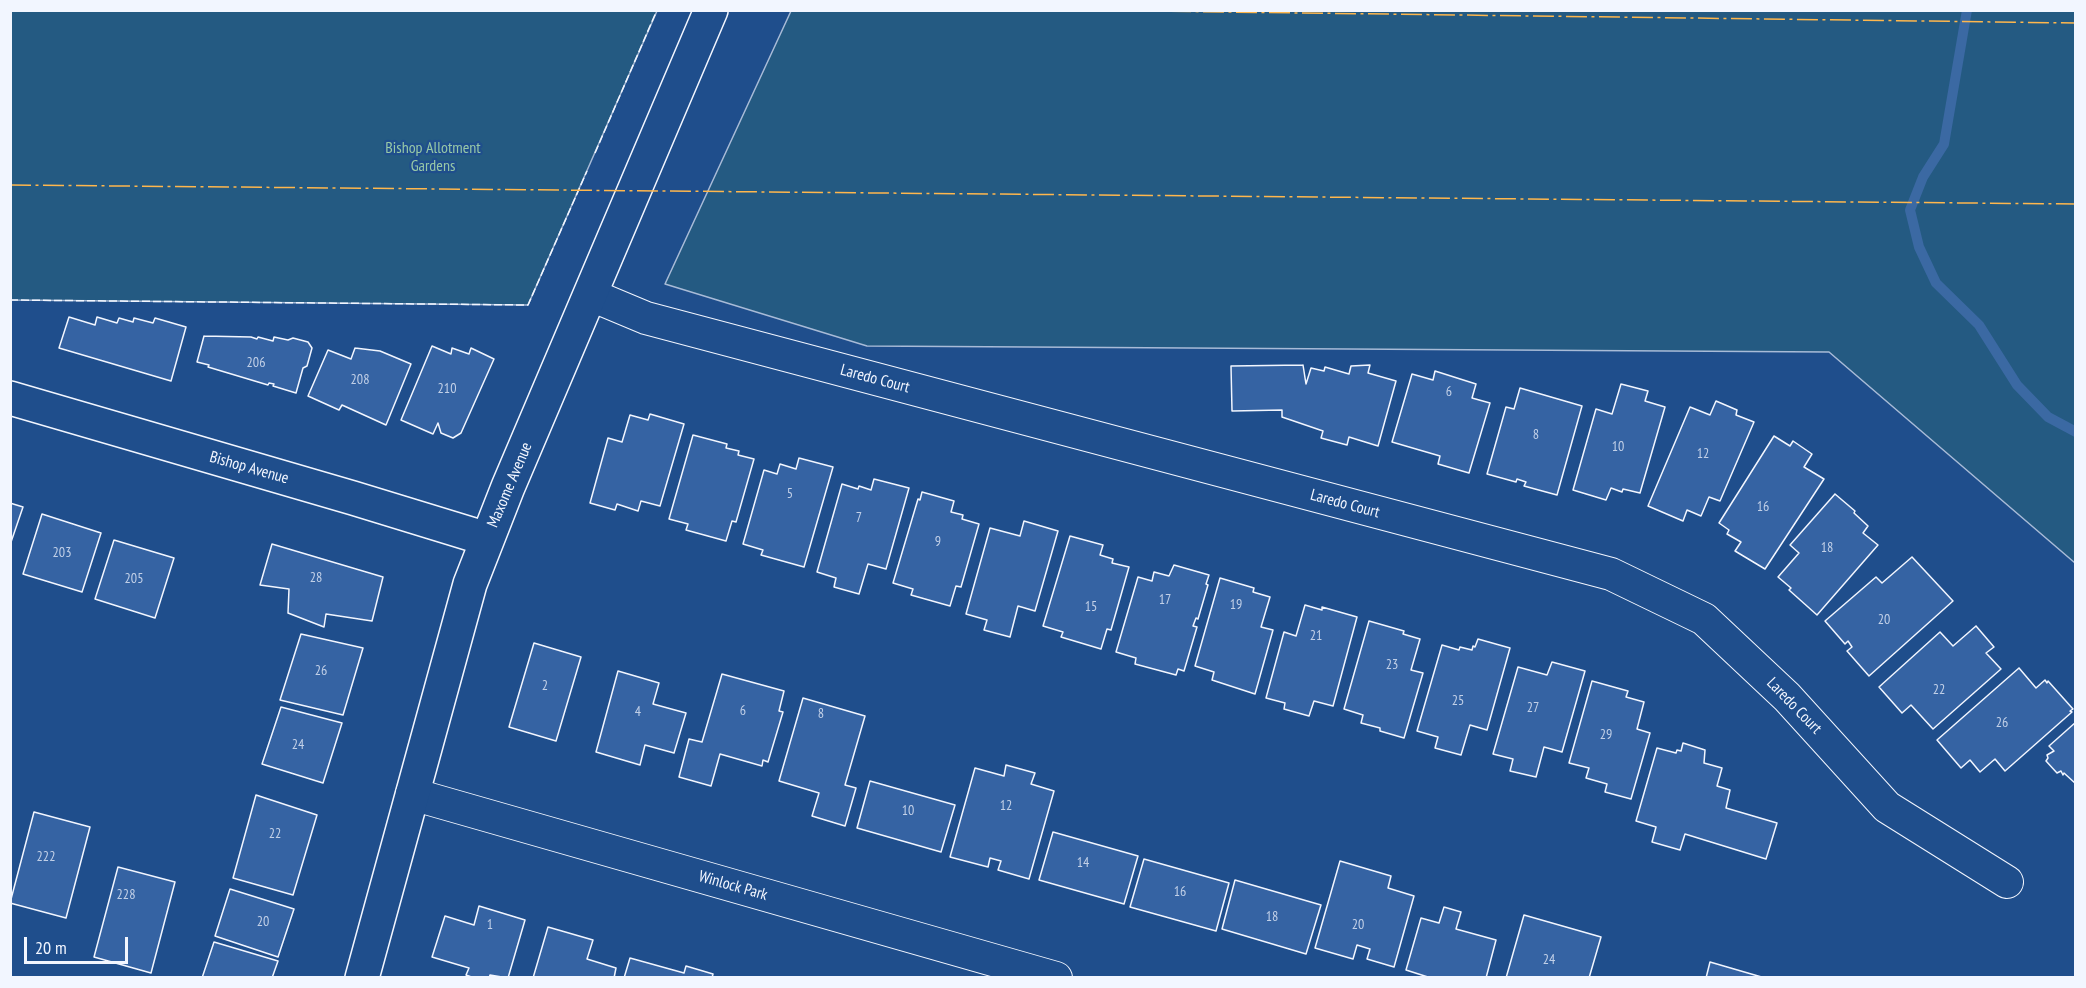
<!DOCTYPE html>
<style>
body{margin:0}
#map{position:relative;width:2086px;height:988px;overflow:hidden;background:#1f4e8c;font-family:"PT Sans Narrow",sans-serif}
canvas{display:block}
.frame{position:absolute;inset:0;border:12px solid #f2f6ff;pointer-events:none}
.scale{position:absolute;left:24px;top:937px;width:104px;height:27px;box-sizing:border-box;border:3px solid #f2f6ff;border-top:0;padding-left:8px;font-size:18px;line-height:21px;white-space:nowrap;color:#f2f6ff;-webkit-text-stroke:4px #1f4e8c;paint-order:stroke}
</style>
<div id="map">
<canvas width="2086" height="988"></canvas>
<div class="frame"></div>
<div class="scale">20 m</div>
</div>
<script>
const g = document.querySelector('canvas').getContext('2d');
g.lineJoin = 'round';
function fill(path, color) { g.fillStyle = color; g.fill(path, 'evenodd'); }
const shape = rows => new Path2D(rows.map(r => 'M' + r).join(''));
function strokePath(path, color, width, dash) { g.strokeStyle = color; g.lineWidth = width; g.lineCap = dash ? 'butt' : 'round'; g.setLineDash(dash || []); g.stroke(path); }
function drawText(font, color, halo, rows, align = 'center') {
  g.font = font + ' "PT Sans Narrow",sans-serif'; g.lineWidth = 4.5; g.setLineDash([]); g.textBaseline = 'middle'; g.strokeStyle = halo; g.fillStyle = color; for (const [text, x, y, turn = 0] of rows) {
    g.save(); g.translate(x, y); g.rotate((+turn || 0) * Math.PI / 180); g.textAlign = isNaN(turn) ? turn : align; if (halo) g.strokeText(text, 0, 0); g.fillText(text, 0, 0); g.restore();
  }
}
const green = shape([
 [11,10,657,10,657,11,528,305,11,300,11,10],
 [791,11,2075,11,2075,563,1829,352,867,346,665,284,791,11]
]);
const stream = shape([
 [1967,10,1944,144,1923,177,1910,210,1919,247,1936,283,1979,325,2017,385,2048,417,2076,432]
]);
const building = shape([
 [69,317,95,325,97,317,117,323,119,318,133,322,134,318,153,323,155,318,186,327,171,381,59,348,69,317],
 [204,336,251,337,257,339,258,337,273,341,274,337,288,340,293,338,308,342,312,348,307,366,303,368,296,393,273,386,274,384,269,383,268,385,208,367,209,365,197,362,204,336],
 [432,346,451,354,452,348,469,354,471,348,494,359,461,433,453,438,441,433,438,423,433,434,401,420,432,346],
 [355,348,380,351,411,364,386,425,342,405,339,410,308,396,328,350,351,359,355,348],
 [1303,365,1306,384,1311,368,1324,371,1325,367,1349,374,1351,366,1370,365,1368,373,1396,381,1378,446,1349,437,1347,445,1321,438,1323,431,1282,417,1282,410,1232,411,1231,366,1303,365],
 [1435,371,1476,384,1472,398,1490,403,1469,473,1438,464,1440,456,1392,442,1412,374,1433,380,1435,371],
 [1621,384,1648,391,1645,401,1665,407,1640,493,1623,489,1622,492,1611,488,1606,500,1573,490,1596,409,1612,414,1621,384],
 [1520,388,1582,406,1557,495,1524,486,1526,482,1517,479,1516,482,1487,474,1506,407,1514,409,1520,388],
 [1716,401,1737,410,1736,415,1754,422,1720,501,1709,497,1701,516,1687,510,1683,521,1648,506,1690,407,1710,415,1716,401],
 [650,414,684,424,660,506,641,501,638,511,617,504,615,510,590,503,608,438,622,442,630,415,648,420,650,414],
 [693,435,727,444,726,448,739,451,738,455,754,459,736,522,732,521,726,541,686,530,688,524,669,519,693,435],
 [1774,436,1790,446,1793,441,1812,454,1804,467,1824,479,1765,569,1735,551,1741,542,1727,534,1729,530,1719,523,1774,436],
 [799,458,833,467,804,567,761,555,763,550,743,544,764,470,777,474,780,464,796,469,799,458],
 [874,479,909,488,886,569,868,564,859,594,834,587,836,578,817,572,842,484,858,489,859,486,871,490,874,479],
 [922,492,954,501,951,512,963,515,962,519,979,524,961,587,956,586,950,606,911,595,913,589,893,583,918,499,920,500,922,492],
 [1835,494,1855,511,1854,513,1868,526,1863,533,1878,545,1817,615,1789,590,1791,588,1778,577,1799,553,1790,545,1835,494],
 [10,503,23,507,10,545,10,503],
 [42,514,101,533,82,592,23,574,42,514],
 [1024,521,1058,531,1035,611,1018,606,1010,637,984,630,987,620,966,614,990,528,1020,536,1024,521],
 [1070,536,1103,545,1100,555,1113,559,1112,563,1129,567,1111,630,1107,629,1101,649,1061,637,1063,632,1043,626,1070,536],
 [114,540,174,558,155,618,95,599,114,540],
 [272,544,383,577,372,621,326,614,324,627,288,613,289,589,260,585,272,544],
 [1912,557,1953,601,1869,676,1847,651,1852,647,1848,641,1845,644,1825,621,1876,577,1882,583,1912,557],
 [1174,565,1209,575,1206,584,1208,585,1198,619,1196,618,1193,626,1197,627,1184,671,1178,669,1176,675,1135,664,1136,658,1116,652,1138,577,1152,581,1154,572,1169,576,1174,565],
 [1220,578,1254,588,1253,592,1270,597,1261,627,1273,630,1255,694,1212,680,1214,672,1195,666,1220,578],
 [1305,605,1322,610,1322,607,1357,617,1333,706,1314,701,1309,716,1284,709,1285,703,1266,698,1284,632,1296,636,1305,605],
 [1369,621,1404,631,1403,634,1420,639,1411,670,1423,673,1404,738,1380,731,1380,728,1361,723,1363,715,1344,709,1369,621],
 [1976,626,1994,647,1986,653,2001,669,1933,729,1911,705,1902,713,1879,687,1940,632,1953,646,1976,626],
 [301,634,363,648,343,715,280,700,301,634],
 [1478,639,1510,648,1487,730,1470,725,1461,755,1435,748,1438,737,1417,731,1442,645,1459,650,1460,647,1472,650,1473,646,1475,647,1478,639],
 [534,643,581,657,556,741,509,727,534,643],
 [1552,662,1585,671,1562,752,1544,747,1536,777,1510,771,1513,759,1493,754,1518,667,1547,675,1552,662],
 [2019,668,2036,688,2045,680,2047,683,2048,681,2073,709,2070,711,2072,712,2005,771,1995,759,1980,772,1970,760,1961,768,1937,740,2019,668],
 [618,671,659,683,653,704,686,713,674,753,645,745,640,765,596,752,618,671],
 [722,674,784,691,779,711,783,712,768,762,763,760,762,766,720,754,711,786,679,777,689,739,702,742,722,674],
 [1592,681,1628,691,1626,697,1644,702,1637,729,1650,733,1631,799,1605,792,1607,784,1586,778,1589,768,1569,763,1592,681],
 [803,698,865,716,845,785,856,788,845,826,812,816,819,793,779,781,803,698],
 [281,707,342,723,323,783,262,764,281,707],
 [2076,722,2076,784,2064,773,2063,775,2061,771,2057,773,2046,761,2048,758,2047,755,2054,751,2049,746,2076,722],
 [1683,743,1705,750,1704,763,1722,768,1717,786,1730,790,1726,808,1777,823,1766,859,1685,834,1680,850,1652,842,1656,827,1636,821,1657,748,1676,753,1677,750,1681,751,1683,743],
 [1006,765,1035,773,1031,784,1054,791,1029,879,998,870,1001,861,990,858,988,867,950,857,975,768,1004,776,1006,765],
 [870,781,955,805,941,852,857,828,870,781],
 [256,795,317,815,293,895,233,878,256,795],
 [34,812,90,827,66,918,10,903,34,812],
 [1053,832,1138,856,1124,904,1039,880,1053,832],
 [1144,859,1229,883,1216,931,1130,907,1144,859],
 [1340,861,1391,876,1388,888,1414,896,1394,967,1367,959,1370,949,1357,945,1353,959,1315,948,1340,861],
 [118,867,175,882,151,973,94,957,118,867],
 [1235,880,1321,905,1306,954,1222,929,1235,880],
 [230,889,294,909,278,957,215,936,230,889],
 [479,906,525,920,508,978,490,975,489,978,474,978,466,975,469,968,432,957,445,916,474,925,479,906],
 [1444,907,1461,912,1456,929,1496,940,1486,978,1431,978,1406,970,1421,918,1439,923,1444,907],
 [1524,915,1601,937,1589,978,1506,978,1524,915],
 [548,927,593,940,587,959,616,968,614,978,533,978,548,927],
 [214,942,278,961,272,978,202,978,214,942],
 [630,958,684,973,686,966,713,974,712,978,624,978,630,958],
 [1710,962,1765,978,1706,978,1710,962]
]);
const street = shape([
 [591,295,646,318,1611,574,1704,619,1787,697,1887,807,2007,882],
 [412,794,1056,978]
]);
const secondary = shape([
 [10,398,353,498,487,539],
 [362,978,470,584,508,487,711,10]
]);
const fence = shape([
 [595,153,657,10],
 [10,300,528,305,587,171]
]);
const power = shape([
 [1071,10,2076,23],
 [10,185,2076,204]
]);
const numberNames = [
 ["206",256,363],
 ["208",360,380],
 ["210",447,389],
 ["6",1449,392],
 ["8",1536,435],
 ["10",1618,447],
 ["12",1703,454],
 ["5",790,494],
 ["16",1763,507],
 ["7",859,518],
 ["9",938,542],
 ["18",1827,548],
 ["203",62,553],
 ["28",316,578],
 ["205",134,579],
 ["17",1165,600],
 ["19",1236,605],
 ["15",1091,607],
 ["20",1884,620],
 ["21",1316,636],
 ["23",1392,665],
 ["26",321,671],
 ["2",545,686],
 ["22",1939,690],
 ["25",1458,701],
 ["27",1533,708],
 ["6",743,711],
 ["4",638,712],
 ["8",821,714],
 ["26",2002,723],
 ["29",1606,735],
 ["24",298,745],
 ["12",1006,806],
 ["10",908,811],
 ["22",275,834],
 ["222",46,857],
 ["14",1083,863],
 ["16",1180,892],
 ["228",126,895],
 ["18",1272,917],
 ["20",263,922],
 ["1",490,925],
 ["20",1358,925],
 ["24",1549,960]
];
const parkNames = [
 ["Bishop Allotment",433,148],
 ["Gardens",433,166]
];
const streetNames = [
 ["Laredo Court",875,379,15],
 ["Bishop Avenue",249,468,16],
 ["Maxome Avenue",510,485,-67],
 ["Laredo Court",1345,504,15],
 ["Laredo Court",1794,706,46],
 ["Winlock Park",733,886,16]
];
fill(green, '#245a82');
strokePath(green, '#a8bbd7', 1.5);
strokePath(stream, '#3b69a3', 10);
fill(building, '#3563a3');
strokePath(building, '#f2f6ff', 1.5);
strokePath(street, '#f2f6ff', 34);
strokePath(secondary, '#f2f6ff', 36);
strokePath(street, '#1f4e8c', 32);
strokePath(secondary, '#1f4e8c', 33);
strokePath(fence, '#f2f6ff', 1.5, [8, 3]);
strokePath(power, '#ffb74d', 1.5, [21, 4.5, 3, 4.5]);
drawText('14px', '#c3d1e8', null, numberNames);
drawText('16px', '#97c8a6', '#1f4e8c', parkNames);
drawText('16px', '#f2f6ff', '#1f4e8c', streetNames);
</script>
